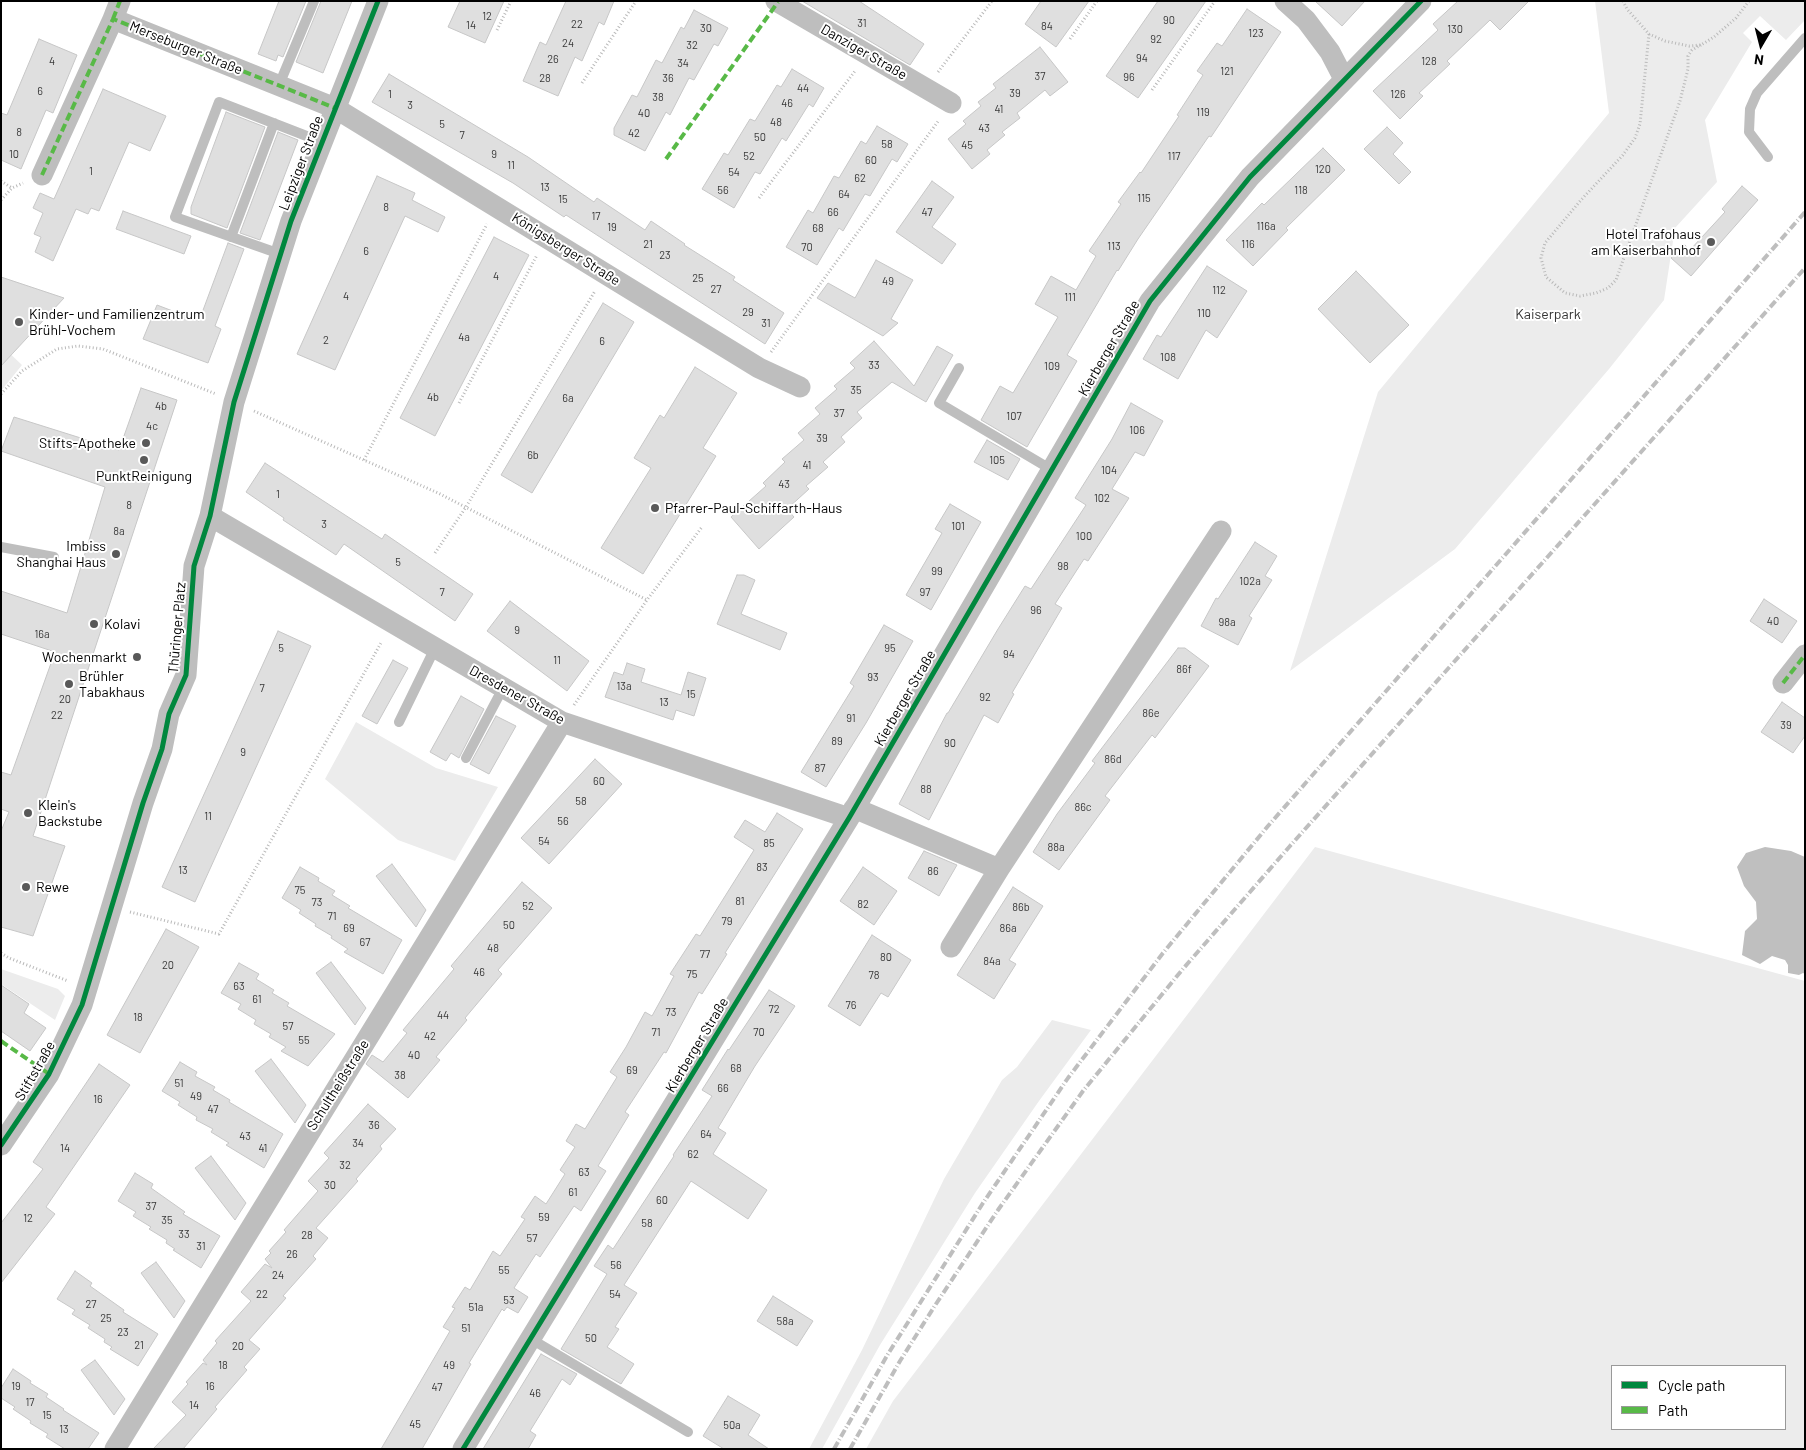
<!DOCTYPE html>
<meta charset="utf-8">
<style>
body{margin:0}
#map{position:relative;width:1806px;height:1450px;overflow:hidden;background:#fff;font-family:Barlow,sans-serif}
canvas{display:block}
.frame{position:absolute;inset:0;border:2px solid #000;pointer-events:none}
.legend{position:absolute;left:1611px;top:1365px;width:175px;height:65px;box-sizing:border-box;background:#fff;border:1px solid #999;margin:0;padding:6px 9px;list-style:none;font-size:15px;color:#000}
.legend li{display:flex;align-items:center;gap:10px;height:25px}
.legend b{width:25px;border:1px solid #999}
.north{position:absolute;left:1736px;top:20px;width:50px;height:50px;-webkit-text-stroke:4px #fff;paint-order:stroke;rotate:188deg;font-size:14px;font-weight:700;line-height:20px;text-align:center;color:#000}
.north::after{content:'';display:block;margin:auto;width:18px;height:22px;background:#000;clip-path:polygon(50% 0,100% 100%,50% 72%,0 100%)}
</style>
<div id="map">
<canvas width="1806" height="1450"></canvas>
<div class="frame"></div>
<ul class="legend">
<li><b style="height:6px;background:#00873e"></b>Cycle path</li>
<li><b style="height:6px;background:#58b947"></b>Path</li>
</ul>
<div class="north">N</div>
</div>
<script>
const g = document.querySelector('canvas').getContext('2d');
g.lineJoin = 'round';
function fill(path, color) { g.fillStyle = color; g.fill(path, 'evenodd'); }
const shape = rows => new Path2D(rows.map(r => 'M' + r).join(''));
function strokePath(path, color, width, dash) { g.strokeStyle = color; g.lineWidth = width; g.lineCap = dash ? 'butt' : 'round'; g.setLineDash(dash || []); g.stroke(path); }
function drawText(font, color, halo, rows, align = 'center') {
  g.font = font + ' Barlow,sans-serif'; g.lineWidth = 4; g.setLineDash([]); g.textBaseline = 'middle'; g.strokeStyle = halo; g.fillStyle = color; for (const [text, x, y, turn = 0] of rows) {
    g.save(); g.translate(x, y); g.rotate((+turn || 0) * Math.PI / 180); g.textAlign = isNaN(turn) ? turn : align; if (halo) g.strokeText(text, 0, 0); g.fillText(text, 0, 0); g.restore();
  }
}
const green = shape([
 [1595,1,1805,1,1805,20,1786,40,1760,16,1743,33,1752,42,1705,120,1717,182,1675,228,1664,300,1609,369,1455,549,1290,671,1378,392,1609,113],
 [1,345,22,365,1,391],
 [356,722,436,768,498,787,455,861,398,840,325,779],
 [1315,847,1805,981,1805,1449,866,1449,893,1401],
 [1612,1366,1785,1366,1785,1429,1612,1429],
 [1,969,58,989,65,996,55,1020,1,984],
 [1052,1020,1091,1030,1039,1101,975,1193,880,1345,822,1449,809,1449,862,1350,944,1179,1002,1080,1017,1067]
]);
const water = shape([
 [1765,847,1791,851,1805,857,1805,974,1803,973,1799,975,1788,973,1788,965,1785,960,1772,956,1760,964,1742,955,1745,931,1757,919,1756,902,1744,886,1737,867,1746,853]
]);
const building = shape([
 [279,1,306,1,283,57,278,55,276,61,258,54,279,1],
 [321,1,352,1,323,73,296,62,321,1],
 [460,1,504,1,485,43,448,27,460,1],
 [566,1,614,1,604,25,599,22,582,61,575,57,558,96,523,81,540,42,546,45,566,1],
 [802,1,859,1,924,44,910,65,802,1],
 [1041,1,1089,1,1056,47,1025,24,1041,1],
 [1158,1,1206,1,1138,98,1106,76,1158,1],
 [1315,1,1365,1,1342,26,1315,1],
 [1458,1,1529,1,1500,30,1490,20,1447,61,1450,64,1419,93,1423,96,1400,119,1373,91,1438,30,1433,24,1458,1],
 [1247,9,1281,32,1211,137,1209,136,1138,239,1118,271,1117,270,1067,355,1077,361,1027,447,981,420,1000,386,1013,393,1058,317,1035,304,1051,276,1076,290,1096,256,1089,251,1121,204,1118,202,1140,172,1141,173,1179,116,1177,115,1203,75,1197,71,1217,43,1222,46,1247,9],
 [694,10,728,28,718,46,714,44,694,80,689,78,670,115,666,112,645,151,614,135,614,128,632,95,637,97,656,60,662,63,681,27,684,29,694,10],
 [39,39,77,55,53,113,46,110,21,169,1,160,1,113,7,115,39,39],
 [1040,47,1068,82,1050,96,1045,90,1017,113,1020,118,1002,132,1005,135,987,150,990,154,972,169,948,139,966,124,963,121,981,106,978,102,996,88,993,84,1040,47],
 [792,69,824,88,813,107,809,104,786,141,782,138,760,174,755,172,734,208,702,189,724,153,728,155,750,119,755,121,777,85,781,87,792,69],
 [389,74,528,157,594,202,597,198,645,230,651,221,685,244,684,245,735,277,733,280,784,313,765,344,566,215,564,217,513,183,372,102,389,74],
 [103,89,166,116,150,151,129,142,99,211,91,208,88,214,76,209,53,261,35,252,41,237,34,234,43,213,33,208,40,193,54,199,103,89],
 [226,112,265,127,227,228,191,214,191,207,226,112],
 [877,126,908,144,897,162,892,159,870,196,865,194,843,231,839,228,817,265,786,247,808,210,813,213,834,176,839,178,861,141,866,144,877,126],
 [1387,127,1403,143,1393,154,1411,172,1399,184,1364,149,1387,127],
 [278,132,298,140,260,240,240,233,278,132],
 [1323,148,1345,170,1286,228,1288,230,1253,266,1226,240,1262,203,1264,205,1323,148],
 [377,176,415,193,412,200,445,217,438,232,405,216,335,370,297,354,377,176],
 [932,181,954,197,932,227,956,244,942,264,896,232,932,181],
 [1742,186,1758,200,1691,276,1671,258,1684,244,1690,250,1725,212,1722,209,1742,186],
 [123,211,191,236,184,254,116,229,123,211],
 [494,237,529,255,435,436,400,418,494,237],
 [228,243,244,249,215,326,221,329,208,363,143,339,157,305,199,321,228,243],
 [876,260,913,280,891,319,898,323,883,336,817,298,828,283,855,298,876,260],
 [1207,266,1247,291,1217,338,1206,330,1178,379,1143,359,1157,335,1161,337,1207,266],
 [1356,271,1409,325,1370,363,1318,309,1356,271],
 [1,277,64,298,1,366,1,277],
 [603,303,634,322,532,493,501,475,603,303],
 [874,341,914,386,937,346,953,355,926,402,892,382,857,412,862,418,841,437,845,442,823,462,828,467,806,486,809,489,787,509,794,517,759,549,731,517,766,486,763,483,785,462,782,459,804,440,798,433,820,414,815,408,837,389,834,386,855,368,850,363,874,341],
 [695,367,737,393,703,448,716,456,643,574,601,548,651,468,634,458,660,415,664,418,695,367],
 [141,388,177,400,33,836,65,846,33,936,1,927,1,831,9,812,1,809,1,772,11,775,55,652,1,634,1,591,67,613,105,487,1,451,14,417,119,450,141,388],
 [1131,403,1163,421,1144,456,1135,452,1112,489,1129,498,1088,561,1084,559,1055,604,1062,608,1012,693,1014,694,998,723,984,715,929,820,899,804,947,713,948,713,998,629,1025,586,1031,589,1086,505,1075,498,1112,439,1131,403],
 [987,440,1020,459,1008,480,974,462,987,440],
 [265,463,382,539,385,534,473,594,455,621,344,544,336,555,283,520,284,518,246,492,265,463],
 [950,504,981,522,931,610,906,595,942,533,935,529,950,504],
 [1255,542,1277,556,1265,576,1272,580,1249,616,1252,618,1238,645,1201,626,1216,598,1218,599,1255,542],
 [737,575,744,575,755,580,741,614,787,633,780,650,717,624,737,575],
 [1764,599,1797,621,1782,643,1750,621,1764,599],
 [510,601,589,661,567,691,487,631,510,601],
 [884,625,913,641,866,723,826,787,801,772,854,686,850,683,884,625],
 [278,631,311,646,195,902,162,887,278,631],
 [1178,648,1185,648,1209,666,1155,738,1152,735,1105,796,1110,800,1059,870,1033,852,1057,814,1095,763,1092,761,1178,648],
 [393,660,408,668,377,724,362,716,393,660],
 [627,663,645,669,641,682,681,695,688,672,706,678,694,716,676,710,673,720,605,697,614,672,623,675,627,663],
 [461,696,484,709,459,758,451,753,446,761,430,752,461,696],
 [1782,702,1805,718,1805,736,1793,753,1761,732,1782,702],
 [496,716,516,726,489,774,470,764,496,716],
 [595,759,622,784,549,864,521,838,595,759],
 [777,813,803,829,725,953,727,954,702,994,699,992,666,1053,664,1052,625,1112,629,1115,598,1166,606,1171,581,1211,574,1206,540,1257,536,1254,514,1288,528,1297,518,1313,507,1307,504,1311,502,1309,469,1363,471,1364,422,1449,381,1449,450,1331,443,1327,455,1308,452,1307,465,1287,470,1290,493,1251,500,1256,525,1219,521,1217,535,1196,546,1204,565,1174,560,1170,575,1147,566,1141,576,1124,585,1129,617,1077,610,1072,626,1047,645,1012,652,1016,674,976,670,974,696,934,700,936,754,850,734,837,745,820,765,832,777,813],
 [924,851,957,865,939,896,908,878,924,851],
 [392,864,426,910,416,927,376,876,392,864],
 [300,867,319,878,318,881,335,891,332,895,350,906,348,908,402,940,383,974,344,952,348,949,331,938,332,936,315,926,316,924,299,913,301,910,282,898,300,867],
 [863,867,897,891,874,925,840,901,863,867],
 [522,882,552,908,498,970,502,974,465,1018,467,1020,436,1057,440,1060,408,1098,366,1064,372,1055,383,1062,407,1033,403,1030,454,969,451,966,522,882],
 [1013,887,1043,906,1009,960,1016,964,994,999,957,975,1013,887],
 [166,929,199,947,140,1053,107,1035,166,929],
 [872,935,911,960,888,997,881,993,860,1026,828,1006,872,935],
 [331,962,366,1008,355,1025,316,973,331,962],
 [239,963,259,974,256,979,274,990,272,993,289,1003,287,1006,335,1034,308,1066,281,1051,286,1047,269,1037,271,1034,254,1024,256,1020,238,1009,241,1004,221,993,239,963],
 [1,985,29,1004,24,1013,46,1028,30,1051,1,1031,1,985],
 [769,990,795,1006,755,1066,718,1128,726,1133,713,1154,767,1190,748,1219,691,1181,624,1285,637,1293,615,1327,619,1329,607,1347,634,1364,621,1384,561,1349,607,1274,594,1266,608,1245,613,1249,674,1156,673,1155,712,1096,702,1090,728,1049,729,1050,769,990],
 [271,1059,306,1105,295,1123,255,1071,271,1059],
 [180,1062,197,1072,195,1076,215,1087,213,1090,230,1100,229,1102,283,1134,264,1168,226,1145,229,1143,211,1132,213,1129,196,1120,197,1117,178,1105,180,1102,162,1091,180,1062],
 [99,1064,130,1085,46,1207,55,1214,1,1283,1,1223,43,1169,33,1162,99,1064],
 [368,1104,396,1129,380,1146,382,1149,356,1179,358,1181,316,1228,328,1238,313,1256,316,1259,283,1296,286,1298,249,1340,260,1349,244,1367,247,1370,215,1407,217,1409,183,1449,153,1449,186,1415,172,1402,188,1384,186,1382,203,1363,207,1365,203,1360,217,1343,215,1341,251,1301,241,1292,265,1264,272,1268,265,1259,271,1253,269,1251,286,1232,284,1230,318,1191,308,1181,329,1158,324,1153,368,1104],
 [211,1156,246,1203,235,1220,195,1168,211,1156],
 [135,1173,153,1184,151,1188,185,1212,183,1214,220,1236,201,1268,173,1250,175,1249,166,1243,167,1240,149,1229,151,1227,133,1216,136,1212,118,1201,135,1173],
 [156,1262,185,1301,174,1318,141,1273,156,1262],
 [75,1271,92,1283,90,1286,124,1310,123,1312,158,1334,138,1366,110,1349,112,1347,104,1342,105,1339,88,1328,90,1325,72,1314,75,1310,57,1299,75,1271],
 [773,1296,813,1321,797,1346,757,1321,773,1296],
 [541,1354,577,1374,570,1385,562,1379,530,1431,536,1435,528,1449,483,1449,541,1354],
 [95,1360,125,1399,114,1415,81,1370,95,1360],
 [13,1369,31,1381,30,1383,48,1394,46,1397,64,1409,63,1410,99,1433,88,1449,65,1449,46,1437,48,1434,30,1423,31,1421,13,1409,15,1407,1,1398,1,1388,13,1369],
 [728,1396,760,1415,748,1435,769,1449,724,1449,703,1436,728,1396]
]);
const path = shape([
 [1623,1,1627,9,1649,34,1665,41,1689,46,1701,45,1714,37,1736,18,1749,1],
 [497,30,511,1],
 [1649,34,1640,124,1635,138,1623,155,1581,200,1545,243,1541,258,1546,277,1565,293,1580,296,1596,293,1608,288,1616,280,1680,101,1688,69,1688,56,1692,50,1701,45],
 [1070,39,1097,1],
 [938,72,992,1],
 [582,83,636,1],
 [1152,90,1215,1],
 [1,181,12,188],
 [759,198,855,71],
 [1,200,12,188,23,183],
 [771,352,939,120],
 [1,394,22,371,57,349,78,346,103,349,216,394],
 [459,403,537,255],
 [254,411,438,493,647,600],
 [364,460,487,224],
 [435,553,466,507,595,291],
 [574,705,647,600,702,527],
 [130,912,219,934,382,641],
 [1,953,9,958,68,981]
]);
const service = shape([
 [279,85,314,1],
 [1768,157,1749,132,1750,109,1757,93,1805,38],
 [231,237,274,123],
 [280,254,175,217,219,102,322,142],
 [959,368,939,403,1052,470],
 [1,547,54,557],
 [399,722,435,648],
 [466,758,503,688],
 [531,1339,688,1432]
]);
const minor = shape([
 [776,1,951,103],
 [1285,1,1306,20,1330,52,1344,79],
 [113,19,120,1],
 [42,175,113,19,335,108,759,368,800,387],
 [210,516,562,722,849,818],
 [1783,683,1805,655],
 [854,808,999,869,1221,531],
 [951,947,999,869],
 [1,1145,49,1074,82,1005,143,803,162,749,169,714,186,675,194,566,210,516,234,402,291,221,378,1],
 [115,1449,562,722],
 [463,1449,849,818,1150,301,1250,177,1421,1]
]);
const rail = shape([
 [834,1449,888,1354,983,1203,1068,1078,1163,953,1268,826,1805,212],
 [850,1449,900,1361,934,1307,998,1210,1083,1091,1182,970,1290,846,1805,268]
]);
const quiet = shape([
 [113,19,120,1],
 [666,159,778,2],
 [42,175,113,19,335,108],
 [1783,683,1805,655],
 [1,1041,49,1074]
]);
const cycleway = shape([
 [1,1145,49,1074,82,1005,143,803,162,749,169,714,186,675,194,566,210,516,234,402,291,221,378,1],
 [463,1449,849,818,1150,301,1250,177,1421,1]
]);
const markers = [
 [1711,242,5,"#595959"],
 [19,322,5,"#595959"],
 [146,443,5,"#595959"],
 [144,460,5,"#595959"],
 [655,508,5,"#595959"],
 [116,554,5,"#595959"],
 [94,624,5,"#595959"],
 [137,657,5,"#595959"],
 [69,684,5,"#595959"],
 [28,813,5,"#595959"],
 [26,887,5,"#595959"]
];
const numberNames = [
 ["12",487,16],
 ["90",1169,20],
 ["31",862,23],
 ["22",577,24],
 ["14",471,25],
 ["84",1047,26],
 ["30",706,28],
 ["130",1455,29],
 ["123",1256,33],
 ["92",1156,39],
 ["24",568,43],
 ["32",692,45],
 ["94",1142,58],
 ["26",553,59],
 ["4",52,61],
 ["128",1429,61],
 ["34",683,63],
 ["121",1227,71],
 ["37",1040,76],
 ["96",1129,77],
 ["28",545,78],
 ["36",668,78],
 ["44",803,88],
 ["6",40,91],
 ["39",1015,93],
 ["1",390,94],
 ["126",1398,94],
 ["38",658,97],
 ["46",787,103],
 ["3",410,105],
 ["41",999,109],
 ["119",1203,112],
 ["40",644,113],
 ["48",776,122],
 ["5",442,124],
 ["43",984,128],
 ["8",19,132],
 ["42",634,133],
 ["7",462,135],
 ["50",760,137],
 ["58",887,144],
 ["45",967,145],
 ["10",14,154],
 ["9",494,154],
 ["52",749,156],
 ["117",1174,156],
 ["60",871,160],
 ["11",511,165],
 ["120",1323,169],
 ["1",91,171],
 ["54",734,172],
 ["62",860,178],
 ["13",545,187],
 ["56",723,190],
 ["118",1301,190],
 ["64",844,194],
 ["115",1144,198],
 ["15",563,199],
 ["8",386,207],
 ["66",833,212],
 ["47",927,212],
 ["17",596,216],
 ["116a",1266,226],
 ["19",612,227],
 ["68",818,228],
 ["21",648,244],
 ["116",1248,244],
 ["113",1114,246],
 ["70",807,247],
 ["6",366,251],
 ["23",665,255],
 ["4",496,276],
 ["25",698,278],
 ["49",888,281],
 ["27",716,289],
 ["112",1219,290],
 ["4",346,296],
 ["111",1070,297],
 ["29",748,312],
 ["110",1204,313],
 ["31",766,323],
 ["4a",464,337],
 ["2",326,340],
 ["6",602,341],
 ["108",1168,357],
 ["33",874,365],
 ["109",1052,366],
 ["35",856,390],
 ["4b",433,397],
 ["6a",568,398],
 ["4b",161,406],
 ["37",839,413],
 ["107",1014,416],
 ["4c",152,426],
 ["106",1137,430],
 ["39",822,438],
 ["6b",533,455],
 ["105",997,460],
 ["41",807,465],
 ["104",1109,470],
 ["43",784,484],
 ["1",278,494],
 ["102",1102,498],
 ["8",129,505],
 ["3",324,524],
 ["101",958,526],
 ["8a",119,531],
 ["100",1084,536],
 ["5",398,562],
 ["98",1063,566],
 ["99",937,571],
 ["102a",1250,581],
 ["7",442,592],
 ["97",925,592],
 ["96",1036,610],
 ["40",1773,621],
 ["98a",1227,622],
 ["9",517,630],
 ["16a",42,634],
 ["5",281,648],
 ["95",890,648],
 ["94",1009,654],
 ["11",557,660],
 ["86f",1184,669],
 ["93",873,677],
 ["13a",624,686],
 ["7",262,688],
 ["15",691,694],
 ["92",985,697],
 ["20",65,699],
 ["13",664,702],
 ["86e",1151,713],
 ["22",57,715],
 ["91",851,718],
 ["39",1786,725],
 ["89",837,741],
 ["90",950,743],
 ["9",243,752],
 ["86d",1113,759],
 ["87",820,768],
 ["60",599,781],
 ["88",926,789],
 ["58",581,801],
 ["86c",1083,807],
 ["11",208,816],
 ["56",563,821],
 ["54",544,841],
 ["85",769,843],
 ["88a",1056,847],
 ["83",762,867],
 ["13",183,870],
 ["86",933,871],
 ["75",300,890],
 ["81",740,901],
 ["73",317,902],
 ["82",863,904],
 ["52",528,906],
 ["86b",1021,907],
 ["71",332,916],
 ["79",727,921],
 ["50",509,925],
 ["69",349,928],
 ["86a",1008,928],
 ["67",365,942],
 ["48",493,948],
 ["77",705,954],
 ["80",886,957],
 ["84a",992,961],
 ["20",168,965],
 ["46",479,972],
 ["75",692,974],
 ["78",874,975],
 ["63",239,986],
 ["61",257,999],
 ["76",851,1005],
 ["72",774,1009],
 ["73",671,1012],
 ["44",443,1015],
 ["18",138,1017],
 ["57",288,1026],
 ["71",656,1032],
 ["70",759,1032],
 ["42",430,1036],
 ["55",304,1040],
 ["40",414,1055],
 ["68",736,1068],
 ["69",632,1070],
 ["38",400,1075],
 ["51",179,1083],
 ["66",723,1088],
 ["49",196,1096],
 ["16",98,1099],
 ["47",213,1109],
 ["36",374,1125],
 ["64",706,1134],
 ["43",245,1136],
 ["34",358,1143],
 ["14",65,1148],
 ["41",263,1148],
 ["62",693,1154],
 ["32",345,1165],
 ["63",584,1172],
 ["30",330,1185],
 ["61",573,1192],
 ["60",662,1200],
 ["37",151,1206],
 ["59",544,1217],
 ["12",28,1218],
 ["35",167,1220],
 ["58",647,1223],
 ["33",184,1234],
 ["28",307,1235],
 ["57",532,1238],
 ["31",201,1246],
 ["26",292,1254],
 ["56",616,1265],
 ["55",504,1270],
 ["24",278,1275],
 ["22",262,1294],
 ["54",615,1294],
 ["53",509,1300],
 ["27",91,1304],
 ["51a",476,1307],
 ["25",106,1318],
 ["58a",785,1321],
 ["51",466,1328],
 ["23",123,1332],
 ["50",591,1338],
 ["21",139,1345],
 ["20",238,1346],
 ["18",223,1365],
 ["49",449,1365],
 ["19",16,1386],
 ["16",210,1386],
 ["47",437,1387],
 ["46",535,1393],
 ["17",30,1402],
 ["14",194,1405],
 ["15",47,1415],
 ["45",415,1424],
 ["50a",732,1425],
 ["13",64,1429]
];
const streetNames = [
 ["Merseburger Straße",186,48,22],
 ["Danziger Straße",864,52,30],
 ["Leipziger Straße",301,163,-69],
 ["Königsberger Straße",566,249,32],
 ["Kierberger Straße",1109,348,-60],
 ["Thüringer Platz",177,628,-85],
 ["Dresdener Straße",517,695,29],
 ["Kierberger Straße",905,698,-60],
 ["Kierberger Straße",697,1045,-59],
 ["Stiftstraße",35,1071,-60],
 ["Schultheißstraße",338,1085,-58]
];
const poiNames = [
 ["Hotel Trafohaus",1701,234,"right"],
 ["am Kaiserbahnhof",1701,250,"right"],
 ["Kinder- und Familienzentrum",29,314],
 ["Brühl-Vochem",29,330],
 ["Stifts-Apotheke",136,443,"right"],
 ["PunktReinigung",144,476,"center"],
 ["Pfarrer-Paul-Schiffarth-Haus",665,508],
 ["Imbiss",106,546,"right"],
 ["Shanghai Haus",106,562,"right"],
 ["Kolavi",104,624],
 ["Wochenmarkt",127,657,"right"],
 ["Brühler",79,676],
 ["Tabakhaus",79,692],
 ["Klein's",38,805],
 ["Backstube",38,821],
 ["Rewe",36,887]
];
const parkNames = [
 ["Kaiserpark",1548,314]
];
fill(green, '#ececec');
fill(water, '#bfbfbf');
fill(building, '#dfdfdf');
strokePath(building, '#c7c7c7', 1);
strokePath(path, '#b9b9b9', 3, [1, 2.5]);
strokePath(service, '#bebebe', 10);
strokePath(minor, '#bebebe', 21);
strokePath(rail, '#bebebe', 4, [8, 2.5, 1, 2.5]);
strokePath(quiet, '#58b947', 4, [8, 4]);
strokePath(cycleway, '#00873e', 5);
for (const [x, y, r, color] of markers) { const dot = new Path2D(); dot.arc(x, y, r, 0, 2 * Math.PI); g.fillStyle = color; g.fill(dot); strokePath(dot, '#fff', 2); }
drawText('11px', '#383838', null, numberNames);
drawText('14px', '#000', '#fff', streetNames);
drawText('14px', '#000', '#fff', poiNames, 'left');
drawText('14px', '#333', '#fff', parkNames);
</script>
